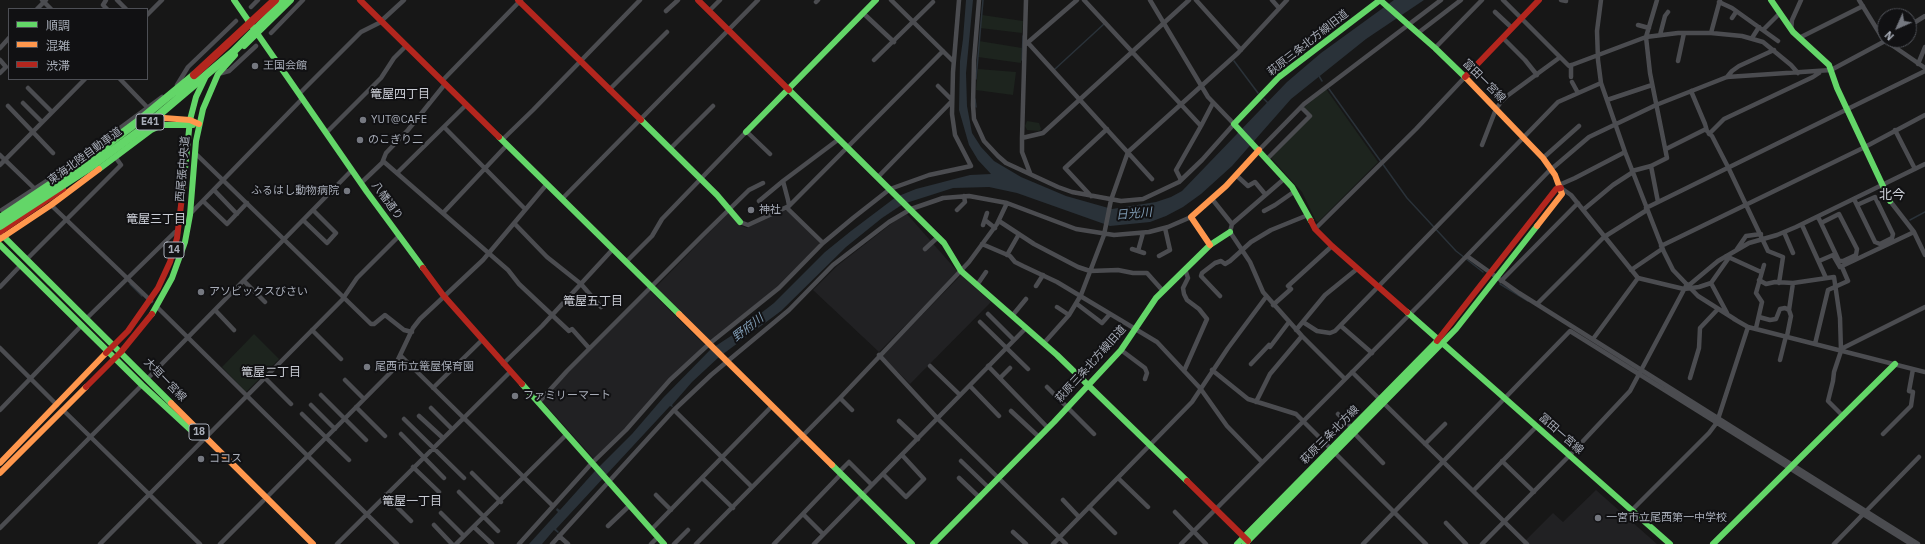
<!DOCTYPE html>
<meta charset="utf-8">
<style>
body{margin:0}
#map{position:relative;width:1925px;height:544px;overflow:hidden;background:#171717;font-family:"IBM Plex Sans","Noto Sans JP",sans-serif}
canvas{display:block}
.legend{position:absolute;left:8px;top:8px;width:140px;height:72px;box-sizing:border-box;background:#111113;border:1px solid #4d4f55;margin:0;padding:5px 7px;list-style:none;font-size:12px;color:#a8adb8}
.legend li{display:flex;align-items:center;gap:8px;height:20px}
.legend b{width:20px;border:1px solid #4d4f55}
.north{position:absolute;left:1877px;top:8px;width:40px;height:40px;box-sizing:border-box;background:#111113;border:1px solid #4d4f55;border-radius:50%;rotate:225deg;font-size:11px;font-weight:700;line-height:16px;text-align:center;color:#a8adb8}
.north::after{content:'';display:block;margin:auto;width:14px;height:18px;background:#757880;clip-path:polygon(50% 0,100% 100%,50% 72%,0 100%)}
</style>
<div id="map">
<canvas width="1925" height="544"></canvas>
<ul class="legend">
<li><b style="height:5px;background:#63d668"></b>順調</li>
<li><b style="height:5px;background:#ff974d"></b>混雑</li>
<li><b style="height:5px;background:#b3261e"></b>渋滞</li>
</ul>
<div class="north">N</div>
</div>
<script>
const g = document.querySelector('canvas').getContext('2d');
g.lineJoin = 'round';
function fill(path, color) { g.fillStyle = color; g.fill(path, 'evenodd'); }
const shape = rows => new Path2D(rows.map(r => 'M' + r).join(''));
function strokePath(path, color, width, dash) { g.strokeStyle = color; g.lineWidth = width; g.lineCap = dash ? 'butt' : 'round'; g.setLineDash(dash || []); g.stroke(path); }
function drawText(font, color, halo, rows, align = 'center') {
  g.font = font + ' "IBM Plex Sans","Noto Sans JP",sans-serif'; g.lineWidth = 4; g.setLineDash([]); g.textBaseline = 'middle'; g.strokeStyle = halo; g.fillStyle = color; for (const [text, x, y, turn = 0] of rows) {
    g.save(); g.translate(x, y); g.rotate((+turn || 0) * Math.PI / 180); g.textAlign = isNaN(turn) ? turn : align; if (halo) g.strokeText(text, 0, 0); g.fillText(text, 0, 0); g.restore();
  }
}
const built = shape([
 [784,210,788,211,820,243,778,287,709,341,655,288,729,212,739,225,747,228],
 [907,214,958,272,879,352,813,290,837,266,896,220],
 [961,275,991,302,910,384,882,356],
 [650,291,705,345,625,429,594,459,541,400],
 [1596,490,1657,544,1522,544,1553,513,1563,522]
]);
const green = shape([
 [982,15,1023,21,1022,33,980,28],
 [979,41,1022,48,1021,63,978,57],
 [978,69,1016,72,1013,95,976,90],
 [1326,89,1378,162,1318,222,1316,221,1302,192,1271,158,1311,116,1303,108],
 [1027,121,1039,123,1041,129,1039,131,1027,130,1025,126],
 [254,334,279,359,246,392,222,367]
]);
const water = shape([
 [966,0,973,0,966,73,967,106,972,133,981,147,994,161,1021,177,1066,196,1112,209,1156,202,1171,197,1182,191,1287,82,1321,53,1394,0,1424,0,1366,39,1291,99,1232,166,1201,194,1183,207,1166,216,1150,222,1110,226,1017,193,989,187,953,188,903,204,882,218,846,247,781,311,719,357,692,382,672,405,673,407,670,406,556,529,559,532,558,533,554,530,542,544,529,544,558,512,556,510,557,508,560,510,594,472,632,434,663,398,711,349,734,334,774,303,825,252,851,231,896,197,916,189,970,175,991,174,978,160,969,145,959,110,960,61,963,39]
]);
const stream = shape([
 [1022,60,1023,36],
 [1234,61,1258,93],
 [1055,69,1104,24],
 [1319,76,1322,81],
 [976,79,983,0],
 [1329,89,1407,198,1456,251,1483,272],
 [975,99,976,107],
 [1264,99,1268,103],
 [1910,220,1925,212],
 [130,284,142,296],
 [1500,284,1528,301]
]);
const street = shape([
 [42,0,51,9],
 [106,0,103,5,107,9],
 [117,0,126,9],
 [891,0,953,61],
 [979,0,974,60,973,105,974,119,984,141,998,156,1006,163,1058,187,1072,192,1121,201,1143,199,1179,182,1202,160,1234,124,1208,97,1150,0],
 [1026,0,1022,138,1022,152,1030,173],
 [1084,0,1201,126,1213,103],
 [1196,0,1241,50],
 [1272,0,1279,8],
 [1503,0,1569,66,1646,37,1678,33,1711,33,1742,36,1763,42,1791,65,1798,73],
 [1561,0,1566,1],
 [1601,0,1597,31,1598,60,1601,83,1625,152,1664,252,1673,270,1698,296,1736,320],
 [1859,0,1883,39,1925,68],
 [816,2,818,0],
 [1719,2,1732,8,1778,41],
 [251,7,258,0],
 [37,9,46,0],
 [666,11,678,0],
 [709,11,720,0],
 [1495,12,1512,28],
 [863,13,894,42],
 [147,15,162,0],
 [1732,18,1736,12],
 [1638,25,1649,28],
 [1909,26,1925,16],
 [1763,30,1780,13],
 [1791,30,1792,20,1801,0],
 [271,33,303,0],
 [1418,33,1461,0],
 [1711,33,1720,0],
 [1660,35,1665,16,1668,12],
 [1503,38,1525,60,1537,75],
 [1752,38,1759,27],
 [1799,38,1863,6],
 [1026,44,1077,0],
 [1029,44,1152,179],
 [0,48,9,38],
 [1435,48,1482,0],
 [0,60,6,67,0,73],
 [874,60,933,2],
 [1678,61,1684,33],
 [1918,64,1925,47],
 [218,74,229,71,256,46],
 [1571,77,1571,65],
 [1727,77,1732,71,1739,66,1774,50],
 [120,79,147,107],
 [442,81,521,0],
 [1572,82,1578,93],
 [177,85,188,67,236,21],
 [938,86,952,100],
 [28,88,52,112],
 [609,90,667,32],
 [1691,91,1705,124,1707,131,1712,136,1728,167,1768,251,1783,257,1779,283],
 [299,94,361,32,379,23,404,0],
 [1607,100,1652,85],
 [23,103,42,122],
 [8,106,53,153],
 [444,127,525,209],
 [1895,130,1915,169],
 [746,131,770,154],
 [326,133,381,78,394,58,406,46],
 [1709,134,1724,119,1813,77,1819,73],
 [1022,138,1043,133,1189,0],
 [502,140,533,110,640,0],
 [1482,145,1496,109,1501,102,1507,96,1559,58],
 [670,149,713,106],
 [1666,149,1706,129],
 [1259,150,1304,104,1441,0],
 [195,153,371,324,374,324,385,315,404,330,412,332],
 [0,155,35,189],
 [1543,158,1579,126],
 [1267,159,1310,116,1301,107],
 [383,161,508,270,519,284,569,331,572,329,589,348],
 [0,165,85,79],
 [1651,166,1658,202],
 [1632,171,1651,166,1667,158,1650,73,1646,37,1657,0],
 [397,173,466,105],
 [1236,175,1248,186,1255,182,1265,194],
 [878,177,952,101],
 [1181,180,1176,170,1201,126],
 [783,181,788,200,789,205,787,208,823,243],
 [361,183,382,163,386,153,408,130,445,84],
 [1559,185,1575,178,1625,152],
 [1561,188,1571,195,1638,278,1684,289,1699,287,1711,283,1728,259,1726,256,1761,272],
 [214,190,237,214],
 [1091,196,1065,168,1107,129],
 [562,199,758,0],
 [1212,199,1232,224,1230,232,1250,262,1263,292,1302,336,1345,379],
 [1854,199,1875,242,1880,244,1892,238,1893,234,1875,197,1857,205],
 [203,201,227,224,247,203],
 [759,201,783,181,839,139],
 [1890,201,1914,232,1925,255],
 [51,205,151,301],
 [1646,208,1925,71],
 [2,210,59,173,162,97],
 [957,210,965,202,964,196],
 [1583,210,1613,185,1633,172],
 [1264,211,1275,205,1295,191],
 [443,213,507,145],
 [190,214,302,99],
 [1818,217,1821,223,1839,261,1843,261,1856,255,1857,249,1839,214,1821,223],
 [303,220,327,243,336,233,313,210],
 [985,220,995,228],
 [999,221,1034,244,1078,267,1090,271,1118,270,1133,273,1147,273,1163,291],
 [740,222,748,225,789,206,943,51],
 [514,223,547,257,581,284,601,307],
 [1232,224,1284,179],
 [983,225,987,213],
 [1802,225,1826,278],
 [1315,229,1416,129,1465,77],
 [1784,232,1793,253],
 [982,244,1010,256,1015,262,1023,266,1057,282,1157,342,1200,388,1227,426,1262,462],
 [1661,246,1865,147,1925,115],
 [925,249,938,237],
 [1132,249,1144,253],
 [1737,249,1746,236,1761,234],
 [1138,251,1143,233],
 [1007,255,1019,234],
 [1159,256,1170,250,1165,228],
 [1467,256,1519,293,1918,544],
 [27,259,121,165,116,158],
 [1819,261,1833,255,1840,267,1914,232],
 [626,262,652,236,662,219,746,132],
 [1631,270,1662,249],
 [1759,280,1766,284,1775,282,1793,283,1834,277,1840,318,1841,351,1834,372,1833,381,1828,401,1843,416],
 [244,281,265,302],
 [1501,281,1578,203],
 [1711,283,1727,313],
 [977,285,986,272],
 [1036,286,1043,275],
 [1688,286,1718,261,1749,243,1777,235,1796,227,1925,164],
 [0,287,21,265],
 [1220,296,1201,276,1202,273,1215,263,1221,261,1225,264,1230,261,1251,242,1271,230,1308,215],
 [1077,304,1102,323,1110,314],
 [1537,304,1604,237,1647,210],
 [1273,305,1291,289,1288,286,1332,246],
 [157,307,397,544],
 [1057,307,1069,315],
 [215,310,234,330],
 [988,314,1014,340],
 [1012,316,1026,299],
 [1759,317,1770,320,1776,319,1780,309,1785,308,1789,310],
 [87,318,175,232,178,233],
 [1734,319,1748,327,1925,372],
 [980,322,1028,369],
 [1303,322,1317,331,1330,333,1335,331,1558,102,1601,83],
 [1341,326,1372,353],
 [1756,328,1762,302,1756,293,1764,265],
 [312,330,341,359],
 [1296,330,1325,295,1357,269],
 [1787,336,1791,316,1789,310,1793,283],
 [1593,339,1638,278],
 [1044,343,1069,315,1081,295,1104,235,1111,200,1128,152,1238,53,1287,0],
 [1815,344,1828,290,1848,281,1842,267],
 [0,348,57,405],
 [1841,349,1925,307],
 [1121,350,1145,368,1147,373,1145,379],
 [879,355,939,420,1066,544],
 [401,356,553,506],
 [1780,360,1786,336],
 [503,364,542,326,613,249],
 [1251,364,1269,345,1270,347,1289,322],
 [930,366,960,395],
 [988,366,1048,428],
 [1212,370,1248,399,1296,414,1426,544],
 [1184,371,1207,319,1199,309,1187,300,1184,294,1183,288,1188,278,1185,269],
 [1352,372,1527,544],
 [148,378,352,170],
 [265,378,291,404],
 [1000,378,1010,368],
 [1690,378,1699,348,1700,328,1718,309],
 [345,380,364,399],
 [970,386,999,416],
 [1047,387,1094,434],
 [433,388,482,340],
 [321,395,366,440],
 [840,398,852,410],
 [1256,402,1270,374,1302,336],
 [538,403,567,371,703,235,749,190,763,183],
 [311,405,335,429],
 [356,407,385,436],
 [431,408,452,429],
 [0,410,82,325],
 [63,410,200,544],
 [674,410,752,487],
 [1011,411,1039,437],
 [302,414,349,460],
 [1338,414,1352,428],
 [419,416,443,438],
 [404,419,464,478],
 [899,421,918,439],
 [1354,433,1383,463],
 [401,434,444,478],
 [1883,434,1911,406,1913,392,1909,391,1913,369],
 [1425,444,1445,424],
 [961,461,989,488],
 [1502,461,1534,492],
 [413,467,439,492],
 [839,472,849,462,872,485],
 [472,473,501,502],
 [883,474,906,497,924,479,902,455],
 [702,478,733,508],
 [959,478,980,498],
 [1118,478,1148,507],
 [1473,491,1536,427],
 [459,492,498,531],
 [385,495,411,521],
 [656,495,671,510],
 [266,498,393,370,413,328,420,319,483,260,547,184],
 [1063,500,1079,517],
 [1089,507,1115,533],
 [1631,511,1709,433,1715,425,1719,416,1748,327],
 [1175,512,1206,544],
 [441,513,464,536],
 [803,514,823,534],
 [1446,523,1466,544],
 [434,525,452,544],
 [608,526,629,506],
 [474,527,492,544],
 [0,528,142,385],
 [651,530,772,406],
 [1013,532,1026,544],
 [559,536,568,544],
 [100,544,342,300,357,278,399,236],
 [220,544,263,501],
 [337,544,510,372],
 [456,544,566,435],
 [519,544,591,464,626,430,670,380,709,344,779,288,823,243,853,218,890,189,929,175,971,166,955,135,952,114,953,72,959,0],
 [552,544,674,410,711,375,789,310,833,265,889,222,911,209,943,198,969,196,1007,203,1076,229,1114,235,1149,232,1168,227,1191,217],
 [651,544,658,537],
 [674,544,688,530],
 [696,544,840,398,969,262,997,224,1007,203],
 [774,544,841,474],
 [814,544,1026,328],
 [1053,544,1192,402,1228,348,1266,297],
 [1181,544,1426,298,1548,172,1589,137,1656,105,1727,77,1831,70,1887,40],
 [1363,544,1570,331,1911,544],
 [1482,544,1569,456,1630,391,1687,284],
 [1834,544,1919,457]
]);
const fast = shape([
 [234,0,367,192,423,268],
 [1380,0,1435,48,1466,78],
 [1771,0,1793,32,1829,65,1837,88,1890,201],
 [244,46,291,0],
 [789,90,944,243,961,271,1057,355,1187,481],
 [641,120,717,195,740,222],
 [746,132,876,0],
 [499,137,679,314],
 [99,169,151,130,162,125,193,125],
 [183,189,190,120,196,97,206,76],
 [1311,221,1292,187,1234,124,1279,77,1380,0],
 [0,233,171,403],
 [0,245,142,385,194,433],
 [1407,312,1670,544],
 [152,314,172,278,185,242,190,215,196,141,203,109,218,74,235,55],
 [522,384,664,544],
 [832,465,912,544],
 [933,544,1054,422,1121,350,1156,298,1210,245,1230,232],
 [1237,544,1437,341],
 [1245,544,1456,329,1537,226],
 [1713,544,1895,364]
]);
const slow = shape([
 [1466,78,1543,158,1555,175,1562,194,1537,226],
 [152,123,164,118,190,120,199,124],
 [0,239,51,205,99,169],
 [1210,245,1191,217,1226,186,1259,150],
 [679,314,832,465],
 [171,403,313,544],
 [0,463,106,353],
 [0,473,86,387]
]);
const jam = shape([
 [360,0,499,137],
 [518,0,641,120],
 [698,0,789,90],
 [1465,77,1539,0],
 [1311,221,1315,229,1332,246,1407,312],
 [0,232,63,189],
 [423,268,443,295,522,384],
 [1437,341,1556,189,1561,188],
 [106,353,128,331,158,288,170,262,177,238,183,189],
 [86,387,121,352,152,314],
 [1187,481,1248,541]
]);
const fastBridge = shape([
 [0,218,81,164,136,123,194,75],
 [0,226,86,170,142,129,233,52,285,0]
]);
const jamBridge = shape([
 [194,75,275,0]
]);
const markers = [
 [255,66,4,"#757880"],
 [363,120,4,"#757880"],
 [360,140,4,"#757880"],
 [347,191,4,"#757880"],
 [751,210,4,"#757880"],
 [201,292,4,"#757880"],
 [367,367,4,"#757880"],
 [515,396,4,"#757880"],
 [201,459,4,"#757880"],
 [1598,518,4,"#757880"]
];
const shields = [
 [150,122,28],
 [174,250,20],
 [199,432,20]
];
const shieldNames = [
 ["E41",150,122],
 ["14",174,250],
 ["18",199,432]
];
const streetNames = [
 ["萩原三条北方線旧道",1308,43,-38],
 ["富田一宮線",1484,81,45],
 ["東海北陸自動車道",85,156,-36],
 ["西尾張中央道",183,169,-85],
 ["八幡通り",387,201,54],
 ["萩原三条北方線旧道",1091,364,-48],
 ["大垣一宮線",165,380,46],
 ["冨田一宮線",1561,434,41],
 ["萩原三条北方線",1330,435,-45]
];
const poiNames = [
 ["王国会館",263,66],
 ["YUT@CAFE",371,120],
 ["のこぎり二",368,140],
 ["ふるはし動物病院",339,191,"right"],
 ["神社",759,210],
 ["アソビックスびさい",209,292],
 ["尾西市立篭屋保育園",375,367],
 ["ファミリーマート",523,396],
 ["ココス",209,459],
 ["一宮市立尾西第一中学校",1606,518]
];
const neighbourhoodNames = [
 ["篭屋四丁目",400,95],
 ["篭屋三丁目",156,220],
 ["篭屋五丁目",593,302],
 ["篭屋二丁目",271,373],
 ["篭屋一丁目",412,502]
];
const waterNames = [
 ["日光川",1134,214,-5],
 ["野府川",748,328,-38]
];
const quarterNames = [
 ["北今",1892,195]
];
fill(built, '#212123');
fill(green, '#1d241e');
fill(water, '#2a3239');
strokePath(stream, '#2a3239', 1.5);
strokePath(street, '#4b4c50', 4.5);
strokePath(fast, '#63d668', 6);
strokePath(slow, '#ff974d', 6);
strokePath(jam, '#b3261e', 6);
strokePath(fastBridge, '#63d668', 8);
strokePath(jamBridge, '#b3261e', 8);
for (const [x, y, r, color] of markers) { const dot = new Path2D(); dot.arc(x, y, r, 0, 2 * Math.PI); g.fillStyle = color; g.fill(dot); strokePath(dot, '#111113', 1.5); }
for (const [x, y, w] of shields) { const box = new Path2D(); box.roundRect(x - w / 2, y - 8, w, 16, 3); g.fillStyle = '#111113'; g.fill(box); strokePath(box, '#a8adb8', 1); }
drawText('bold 10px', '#a8adb8', null, shieldNames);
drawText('11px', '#a8adb8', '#111113', streetNames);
drawText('11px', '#a8adb8', '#111113', poiNames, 'left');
drawText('12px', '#c9ccd4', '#111113', neighbourhoodNames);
drawText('italic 12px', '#7f9bb3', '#111113', waterNames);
drawText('13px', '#c9ccd4', '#111113', quarterNames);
</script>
